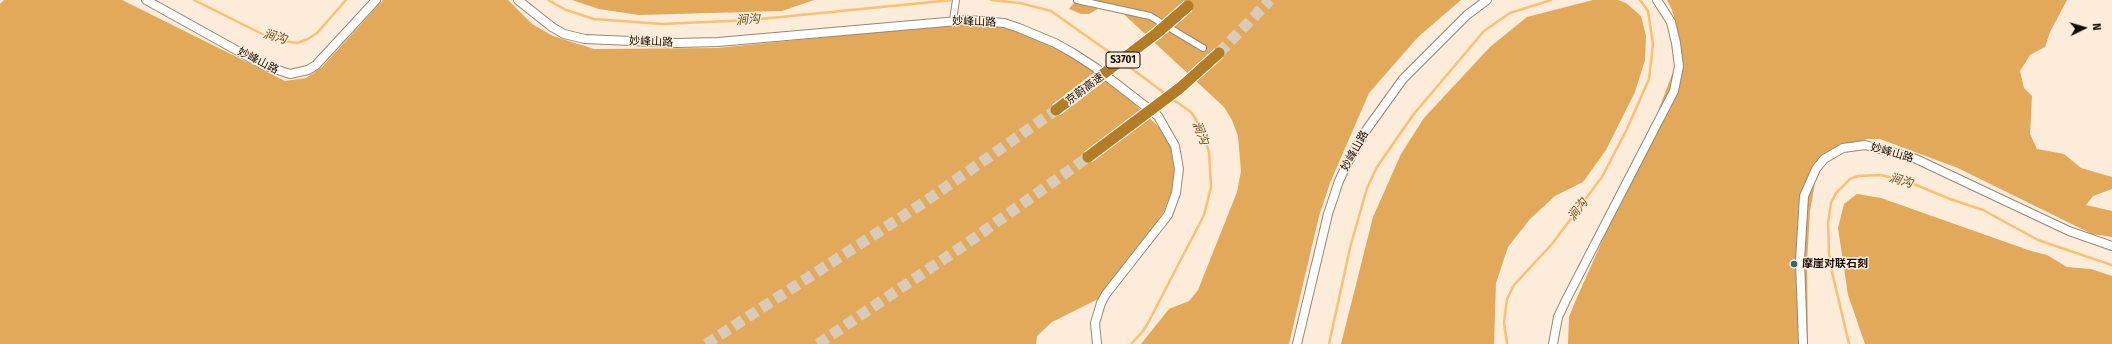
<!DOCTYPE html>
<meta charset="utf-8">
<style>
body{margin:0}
#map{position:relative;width:2112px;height:344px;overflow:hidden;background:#fcecd9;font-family:"Fira Sans",sans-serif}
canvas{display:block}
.north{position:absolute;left:2064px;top:8px;width:40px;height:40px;-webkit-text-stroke:3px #fcecd9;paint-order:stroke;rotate:85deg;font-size:11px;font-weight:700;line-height:16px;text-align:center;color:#120d07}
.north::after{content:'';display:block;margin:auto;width:14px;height:18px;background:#120d07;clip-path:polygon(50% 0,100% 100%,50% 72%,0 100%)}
</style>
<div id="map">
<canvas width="2112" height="344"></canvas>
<div class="north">N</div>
</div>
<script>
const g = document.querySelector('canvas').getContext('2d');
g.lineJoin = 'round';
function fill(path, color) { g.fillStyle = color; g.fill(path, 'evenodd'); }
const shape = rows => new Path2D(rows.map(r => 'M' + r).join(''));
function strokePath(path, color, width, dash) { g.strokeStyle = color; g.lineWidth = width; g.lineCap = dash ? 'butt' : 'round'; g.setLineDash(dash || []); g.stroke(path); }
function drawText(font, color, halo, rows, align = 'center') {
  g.font = font + ' "Fira Sans","Noto Sans SC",sans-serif'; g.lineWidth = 3; g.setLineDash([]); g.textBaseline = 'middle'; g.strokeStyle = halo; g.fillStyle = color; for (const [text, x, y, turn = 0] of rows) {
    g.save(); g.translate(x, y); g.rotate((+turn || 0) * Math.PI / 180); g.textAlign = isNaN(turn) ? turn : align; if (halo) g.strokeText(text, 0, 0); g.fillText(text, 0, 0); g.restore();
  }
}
const forest = shape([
 [4,0,122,0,285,81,306,78,322,67,383,0,508,0,532,24,553,36,594,49,717,48,958,24,1007,26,1046,39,1115,86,1158,126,1174,150,1177,177,1164,211,1136,256,1100,298,1052,322,1037,336,1036,344,0,344,0,4],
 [572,0,814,0,782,11,639,15,599,9],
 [1076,0,1461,0,1418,37,1369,93,1330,183,1319,216,1289,344,1141,344,1169,309,1189,301,1198,290,1237,192,1241,171,1238,136,1232,120,1224,107,1116,7,1101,7,1089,14,1081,14,1069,9],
 [1593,0,1618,0,1626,3,1641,16,1646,36,1645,60,1635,92,1606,150,1583,182,1555,196,1530,219,1508,247,1496,283,1494,344,1341,344,1373,217,1401,154,1424,118,1490,47,1527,17],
 [1667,0,2067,0,2050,32,2045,47,2030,55,2020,71,2024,88,2032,96,2030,134,2037,149,2064,154,2081,168,2112,177,2112,189,2093,196,2086,205,2112,211,2112,237,2092,234,1958,168,1880,139,1867,139,1855,143,1833,155,1822,167,1815,183,1810,211,1807,263,1808,344,1568,344,1569,317,1575,302,1645,145,1675,67,1678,31,1672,10],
 [1857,194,1881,198,2031,251,2047,255,2067,267,2091,269,2112,276,2112,344,1865,344,1848,295,1838,228,1844,204]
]);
const stream = shape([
 [194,0,264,35,277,40,297,43,308,39,317,33,346,0],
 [548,0,566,10,594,19,662,24,750,20,952,0],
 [991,0,1020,3,1051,11,1119,59],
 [1123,62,1167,95],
 [1131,344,1143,331,1149,321,1204,215,1211,187,1209,152,1200,126,1191,112,1171,98],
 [1329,344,1350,248,1367,188,1377,167,1413,115,1484,31,1510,13,1551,0],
 [1507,344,1504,322,1507,299,1514,285,1552,244,1602,177,1627,129,1649,79,1653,44,1648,11,1640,0],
 [1849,344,1832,272,1829,253,1828,223,1831,203,1836,193,1850,179,1858,176,1881,175,1909,182,1950,199,1983,210,2038,240,2112,265]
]);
const motorwayTunnel = shape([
 [1219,53,1270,0],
 [706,344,923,203,1056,110],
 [818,344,963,246,1088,157]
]);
const minor = shape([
 [1077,0,1150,16,1203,48],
 [953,20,956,0]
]);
const tertiary = shape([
 [146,0,263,65,290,74,308,70,316,65,376,0],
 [518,0,552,27,564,34,585,39,677,43,718,42,969,20,1004,23,1019,28,1055,43,1073,53,1096,68,1158,116,1175,146,1179,169,1176,193,1168,215,1106,294,1101,303,1095,323,1097,344],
 [1297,344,1328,214,1339,181,1348,162,1367,129,1403,79,1467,15,1487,0],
 [1553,344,1558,317,1566,300,1674,91,1679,66,1676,43,1671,22,1657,0],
 [1803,344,1800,260,1804,196,1816,169,1824,159,1843,148,1865,145,1914,158,2069,231,2112,246]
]);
const motorwayBridge = shape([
 [1056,110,1157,33,1188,6],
 [1088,157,1180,88,1219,53]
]);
const markers = [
 [1794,264,4,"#28687d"]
];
const shields = [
 [1123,60,34]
];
const shieldNames = [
 ["S3701",1123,60]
];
const streetNames = [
 ["妙峰山路",974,22,2],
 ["妙峰山路",651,42,2],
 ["妙峰山路",258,61,27],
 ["京蔚高速",1085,89,-37],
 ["妙峰山路",1355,151,-61],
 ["妙峰山路",1892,153,16]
];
const poiNames = [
 ["摩崖对联石刻",1802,264]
];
const waterNames = [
 ["涧沟",748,20,-4],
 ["涧沟",275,37,16],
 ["涧沟",1200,133,69],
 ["涧沟",1901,181,16],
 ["涧沟",1578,210,-53]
];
fill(forest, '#e2a95b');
strokePath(stream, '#fbc173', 2.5);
strokePath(motorwayTunnel, '#d9cbba', 11, [11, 5.5]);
strokePath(minor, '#968876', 8);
strokePath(tertiary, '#968876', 10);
strokePath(minor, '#fff', 6);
strokePath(tertiary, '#fff', 8);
strokePath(motorwayBridge, '#fff', 13, []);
strokePath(motorwayBridge, '#b47c24', 11);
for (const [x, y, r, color] of markers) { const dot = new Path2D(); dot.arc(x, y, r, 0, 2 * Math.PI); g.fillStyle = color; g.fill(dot); strokePath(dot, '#fcecd9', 1.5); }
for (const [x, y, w] of shields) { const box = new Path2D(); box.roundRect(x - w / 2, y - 8, w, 16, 3); g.fillStyle = '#fcecd9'; g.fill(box); strokePath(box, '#120d07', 1); }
drawText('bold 10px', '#120d07', null, shieldNames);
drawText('11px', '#120d07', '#fcecd9', streetNames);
drawText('bold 11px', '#120d07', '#fcecd9', poiNames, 'left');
drawText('italic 12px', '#734d11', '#fcecd9', waterNames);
</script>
